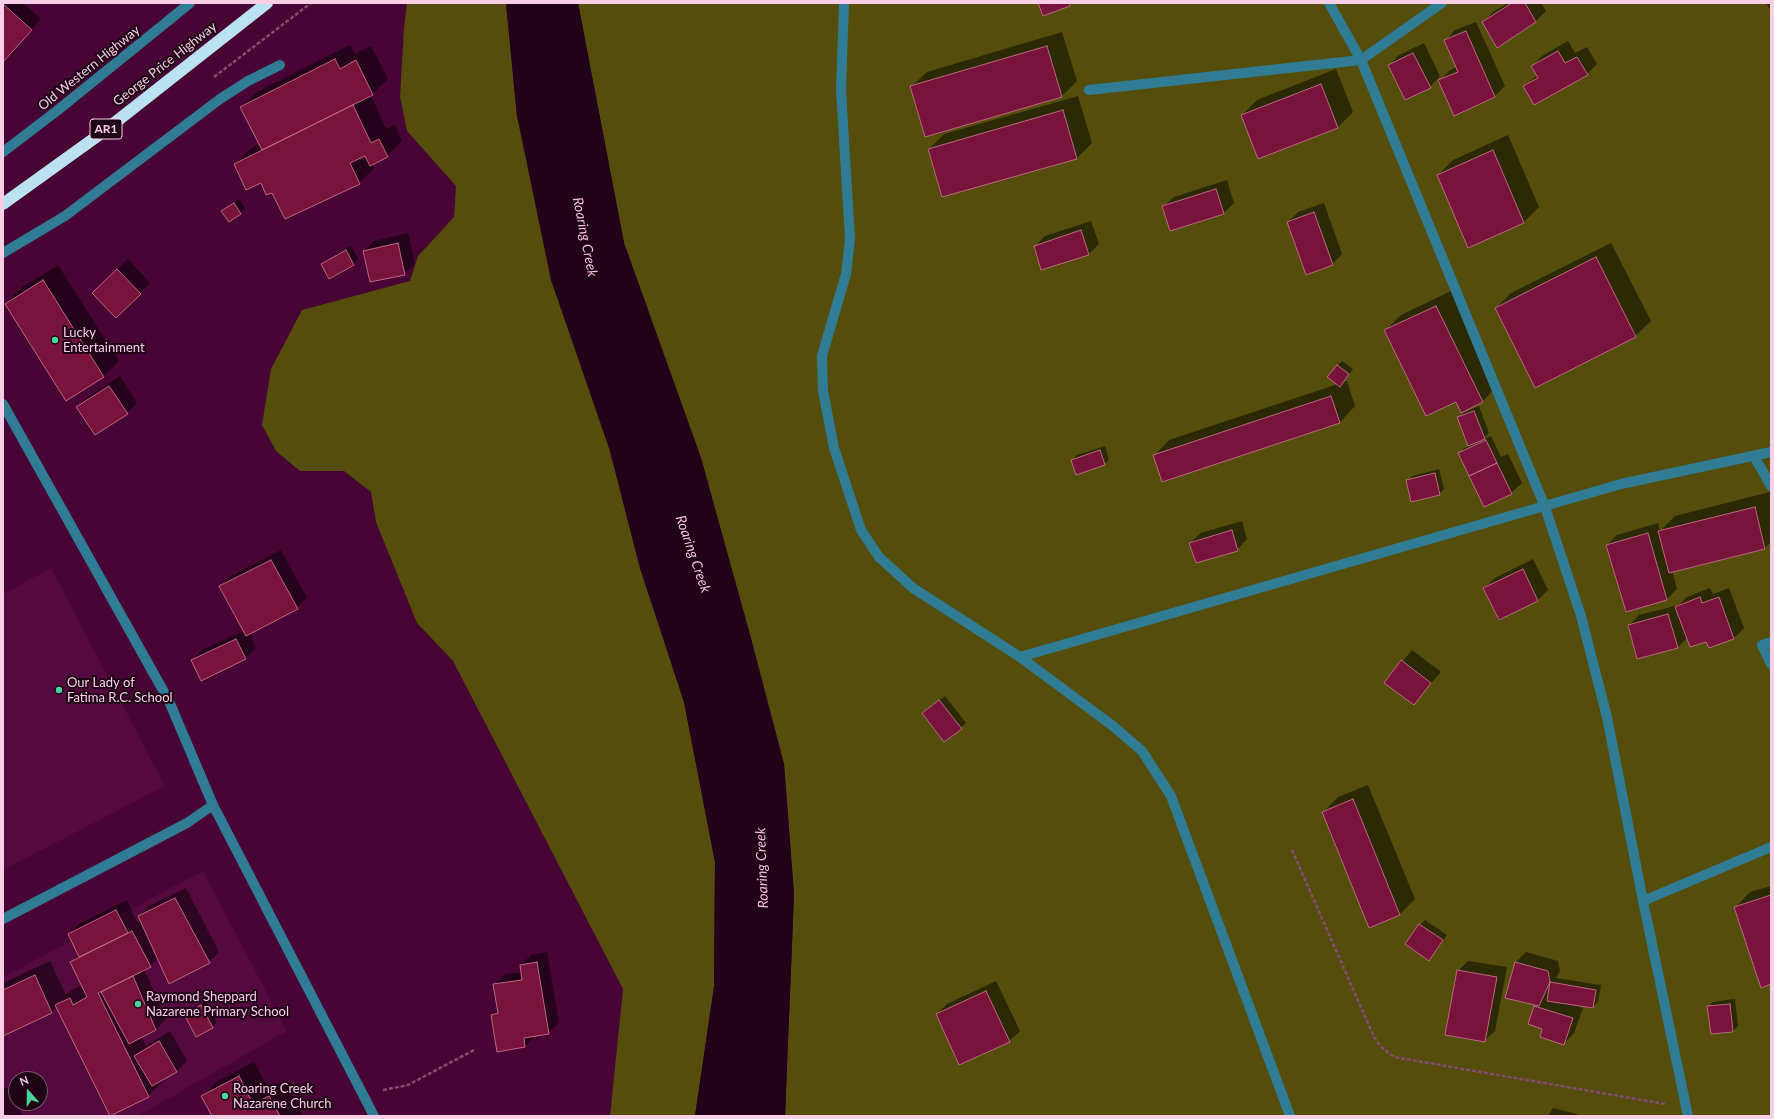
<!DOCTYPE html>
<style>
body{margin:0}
#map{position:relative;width:1774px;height:1119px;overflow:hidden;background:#470434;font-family:Lato,sans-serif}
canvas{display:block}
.frame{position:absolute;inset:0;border:4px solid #f8cfe6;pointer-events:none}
.north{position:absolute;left:8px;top:1071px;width:40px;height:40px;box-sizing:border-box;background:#1e0415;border:1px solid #755569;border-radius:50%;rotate:340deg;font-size:11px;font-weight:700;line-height:16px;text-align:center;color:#f8cfe6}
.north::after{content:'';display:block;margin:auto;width:14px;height:18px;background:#49d49c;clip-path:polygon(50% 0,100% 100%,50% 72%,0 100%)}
</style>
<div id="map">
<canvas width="1774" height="1119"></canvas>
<div class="frame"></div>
<div class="north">N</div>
</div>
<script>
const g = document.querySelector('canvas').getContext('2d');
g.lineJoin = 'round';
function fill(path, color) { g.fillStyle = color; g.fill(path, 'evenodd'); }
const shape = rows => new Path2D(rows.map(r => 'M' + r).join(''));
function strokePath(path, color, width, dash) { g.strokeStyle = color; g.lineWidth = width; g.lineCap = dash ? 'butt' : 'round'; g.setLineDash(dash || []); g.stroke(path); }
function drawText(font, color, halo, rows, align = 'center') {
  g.font = font + ' Lato,sans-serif'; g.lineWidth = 4; g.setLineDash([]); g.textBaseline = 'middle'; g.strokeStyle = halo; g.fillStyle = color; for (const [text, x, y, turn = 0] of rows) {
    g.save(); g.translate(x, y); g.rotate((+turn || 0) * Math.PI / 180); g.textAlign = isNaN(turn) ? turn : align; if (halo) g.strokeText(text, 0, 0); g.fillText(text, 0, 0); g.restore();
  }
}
const built = shape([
 [51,568,165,786,3,870,3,594],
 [203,871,287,1031,138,1116,3,1116,3,977],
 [16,1079,40,1079,40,1103,16,1103]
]);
const green = shape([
 [407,3,506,3,517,116,610,451,640,568,684,702,715,862,714,987,695,1116,610,1116,623,989,453,661,417,623,376,522,371,492,344,471,300,471,276,451,262,425,271,369,302,310,410,281,418,256,454,217,456,186,407,131,400,97,404,28],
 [578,3,1771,3,1771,1116,785,1116,794,894,784,764,701,458,624,243]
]);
const water = shape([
 [506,3,578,3,624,243,701,458,751,638,784,764,794,894,785,1116,695,1116,714,987,715,862,684,702,640,568,610,451,551,280,517,116]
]);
const shadow = shape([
 [3,3,23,3,41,19,3,60],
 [1508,3,1541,3,1546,11,1536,21,1497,47,1483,22,1493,12],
 [1766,3,1771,3,1771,11],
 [1476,22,1505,86,1494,97,1440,80,1450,70,1457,67,1445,41,1455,30],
 [1062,32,1077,81,1062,96,926,136,911,87,927,72],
 [1568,41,1575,53,1587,47,1597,64,1587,74,1525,86,1537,75,1532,66,1542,56],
 [1424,43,1440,76,1430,87,1389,65,1399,55],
 [350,45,355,54,371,46,388,79,371,95,386,129,395,125,402,141,387,156,372,163,374,168,359,183,273,191,235,164,250,149,260,144,242,107,257,92],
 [1336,69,1353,112,1338,127,1259,158,1242,115,1257,100],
 [1078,96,1092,143,1077,158,929,149,944,134],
 [1508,135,1539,207,1524,222,1468,247,1438,175,1453,160],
 [1227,180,1234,203,1224,213,1171,230,1163,207,1174,197],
 [239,199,245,208,230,221,223,211],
 [1324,203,1342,254,1332,264,1288,222,1298,212],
 [1091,221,1099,244,1089,254,1042,269,1035,246,1045,236],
 [408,233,415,264,404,274,364,251,374,241],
 [1611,243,1651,321,1635,336,1496,308,1511,293],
 [351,246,358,259,354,264,329,278,322,264,327,260],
 [128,259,150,283,116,316,103,283],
 [58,265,119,361,104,376,67,400,6,304,21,288],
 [1451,291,1497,386,1482,402,1456,400,1385,331,1401,315],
 [1342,361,1353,369,1344,382,1347,381,1355,406,1340,422,1163,481,1154,456,1169,440,1338,384,1337,366],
 [120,376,137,403,127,413,95,434,77,407,88,397],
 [1479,406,1489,433,1483,439,1491,436,1501,457,1508,454,1522,483,1511,493,1460,453,1464,448,1474,444,1458,418,1463,413],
 [1105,446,1109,460,1104,464,1072,460,1077,455],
 [1439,469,1444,489,1439,494,1407,481,1412,476],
 [1770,492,1771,542,1765,548,1672,571,1677,589,1667,599,1607,545,1617,535,1658,523,1660,531,1675,516],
 [1242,521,1247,539,1237,550,1190,543,1201,533],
 [281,550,307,598,297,608,249,633,256,648,245,659,192,661,202,650,244,631,220,586,231,576],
 [1533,559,1548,590,1538,600,1499,619,1484,588,1495,578],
 [1710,588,1713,594,1729,588,1744,628,1734,638,1709,647,1707,640,1688,637,1678,647,1638,658,1629,626,1639,615,1679,605,1687,597],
 [1412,650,1441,672,1413,704,1385,683],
 [945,696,966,723,945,741,923,713],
 [1368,785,1415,899,1400,914,1369,927,1323,812,1338,797],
 [1771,886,1771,983,1735,908,1750,892],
 [186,888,219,952,209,962,158,958,150,967,144,969,166,1019,156,1030,142,1037,146,1046,170,1031,187,1061,177,1071,163,1079,164,1081,148,1096,57,1006,52,1012,3,1035,3,983,50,961,66,995,72,990,82,985,71,962,79,954,69,934,79,924,127,900,137,922,141,920,139,916,149,906],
 [1425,920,1447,935,1429,960,1420,925],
 [547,952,559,1023,548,1033,535,1036,525,1046,492,1015,499,1009,495,985,505,974,522,972,521,965,531,955],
 [1526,952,1558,961,1560,971,1556,978,1601,985,1598,1002,1593,1007,1572,1004,1583,1008,1574,1033,1564,1044,1543,1028,1535,1007,1536,1005,1516,962],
 [1468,961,1507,967,1495,1031,1484,1041,1458,971],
 [996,981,1020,1031,1009,1041,937,1014,947,1004],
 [1735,999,1738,1026,1733,1031,1708,1007,1713,1002],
 [206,1001,217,1022,212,1027,185,1014,190,1009],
 [254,1062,269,1089,284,1081,303,1116,213,1116,203,1096,218,1081],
 [8,1087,16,1103,23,1116,3,1116,3,1089],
 [1553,1108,1577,1114,1577,1116,1548,1116]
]);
const building = shape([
 [1038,3,1069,3,1070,6,1043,16,1038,3],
 [1512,3,1525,3,1536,22,1497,48,1482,22,1512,3],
 [3,4,32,30,3,62,3,4],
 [1466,31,1495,97,1454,116,1438,80,1458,72,1444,40,1466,31],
 [1047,46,1062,97,925,137,910,86,1047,46],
 [1558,51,1565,63,1577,57,1588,75,1534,105,1523,86,1538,78,1531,66,1558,51],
 [1413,53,1431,88,1405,100,1388,65,1413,53],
 [335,59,340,69,356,60,373,95,262,150,240,107,335,59],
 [1321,84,1338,128,1258,159,1241,115,1321,84],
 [353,105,371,143,379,139,388,157,370,166,365,156,350,163,360,184,285,219,272,193,266,195,261,183,246,190,234,164,353,105],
 [1063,110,1077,159,942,197,928,149,1063,110],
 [1493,150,1524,223,1468,248,1437,175,1493,150],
 [1216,189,1224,214,1170,231,1162,206,1216,189],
 [234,203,241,214,229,222,221,211,234,203],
 [1314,212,1333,265,1306,275,1287,222,1314,212],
 [1081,230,1089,255,1041,270,1034,246,1081,230],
 [398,243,405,275,370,282,363,251,398,243],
 [346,250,354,265,329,279,321,264,346,250],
 [1596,257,1636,337,1535,388,1495,308,1596,257],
 [117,269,141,294,116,318,92,293,117,269],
 [43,280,104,377,66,401,5,304,43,280],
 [1436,306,1483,402,1461,413,1456,402,1426,416,1384,330,1436,306],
 [1337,365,1349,374,1340,387,1327,377,1337,365],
 [109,386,128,414,95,435,76,407,109,386],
 [1331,396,1340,423,1162,482,1153,455,1331,396],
 [1474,411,1485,439,1468,446,1457,417,1474,411],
 [1486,440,1497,463,1469,476,1458,453,1486,440],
 [1100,450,1105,465,1076,475,1071,460,1100,450],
 [1497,463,1512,494,1484,507,1469,476,1497,463],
 [1435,473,1440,495,1411,502,1406,480,1435,473],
 [1755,507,1765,549,1669,573,1658,531,1755,507],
 [1232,530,1238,551,1196,563,1189,543,1232,530],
 [1648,533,1667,600,1626,612,1606,545,1648,533],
 [271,560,298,609,246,636,219,586,271,560],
 [1523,569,1538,601,1499,620,1483,588,1523,569],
 [1700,597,1702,603,1719,597,1734,639,1709,648,1706,642,1690,647,1675,607,1700,597],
 [1668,614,1678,648,1637,659,1628,625,1668,614],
 [236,639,246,659,201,681,191,660,236,639],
 [1401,660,1431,683,1414,705,1384,683,1401,660],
 [939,700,962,729,944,742,922,713,939,700],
 [1353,799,1400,915,1369,928,1322,812,1353,799],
 [1771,895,1771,984,1761,988,1734,907,1771,895],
 [175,898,210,963,169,984,138,916,175,898],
 [116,910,128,933,79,957,68,934,116,910],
 [1419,924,1443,940,1429,961,1405,944,1419,924],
 [132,931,151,967,98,993,149,1097,110,1116,55,1005,70,998,73,1005,87,997,70,962,132,931],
 [537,962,549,1034,524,1038,525,1047,497,1052,491,1015,498,1013,493,984,522,980,520,965,537,962],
 [1515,962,1548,971,1550,982,1539,1006,1505,998,1515,962],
 [1457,970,1497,977,1485,1042,1445,1035,1457,970],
 [35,975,52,1013,3,1036,3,990,35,975],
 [133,976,156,1030,129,1044,101,992,133,976],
 [1550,982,1596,990,1593,1008,1547,1001,1550,982],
 [986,991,1010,1042,959,1065,936,1014,986,991],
 [1730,1004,1733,1032,1711,1034,1707,1006,1730,1004],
 [201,1005,213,1028,196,1037,184,1014,201,1005],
 [1534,1006,1573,1018,1564,1045,1540,1037,1542,1029,1528,1024,1534,1006],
 [159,1041,177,1072,152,1086,134,1056,159,1041],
 [239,1076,253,1104,269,1096,280,1116,212,1116,201,1096,239,1076]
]);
const path = shape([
 [214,77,311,3],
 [1292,850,1374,1037,1380,1046,1394,1057,1665,1104],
 [383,1090,408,1085,474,1050]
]);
const minor = shape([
 [844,3,841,90,850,239,846,274,822,356,823,391,834,448,861,530,879,557,913,588,1020,657,1113,726,1142,751,1171,796,1290,1116],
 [1329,3,1361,60,1545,507,1581,616,1607,717,1643,901,1688,1116],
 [1089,90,1361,60,1442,3],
 [3,152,58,110,190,3],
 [3,253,65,216,220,99,248,81,280,65],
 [3,404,169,701,213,805,374,1116],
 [1754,456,1771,486],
 [1771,642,1762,645,1771,664],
 [1020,657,1621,484,1771,452],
 [1643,901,1771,847],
 [3,919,187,823,213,805]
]);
const highway = shape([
 [3,204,103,132,267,3]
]);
const markers = [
 [55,340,4,"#49d49c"],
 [59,690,4,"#49d49c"],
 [138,1004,4,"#49d49c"],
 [225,1096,4,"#49d49c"]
];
const shields = [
 [106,129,32]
];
const shieldNames = [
 ["AR1",106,129]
];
const streetNames = [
 ["George Price Highway",165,64,-38],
 ["Old Western Highway",89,68,-39]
];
const poiNames = [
 ["Lucky",63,333],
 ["Entertainment",63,348],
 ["Our Lady of",67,683],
 ["Fatima R.C. School",67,698],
 ["Raymond Sheppard",146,997],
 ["Nazarene Primary School",146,1012],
 ["Roaring Creek",233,1089],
 ["Nazarene Church",233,1104]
];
const waterNames = [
 ["Roaring Creek",585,237,79],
 ["Roaring Creek",693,554,71],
 ["Roaring Creek",762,868,-92]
];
fill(built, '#540a3f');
fill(green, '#544d0b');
fill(water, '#220218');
fill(shadow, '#0007');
fill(building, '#78143c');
strokePath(building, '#bb687f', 1);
strokePath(path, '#854b72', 2.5, [4, 2]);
strokePath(minor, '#307c94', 10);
strokePath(highway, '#bbe2f1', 12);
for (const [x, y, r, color] of markers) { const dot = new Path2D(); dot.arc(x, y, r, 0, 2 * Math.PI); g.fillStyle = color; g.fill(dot); strokePath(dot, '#1e0415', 1.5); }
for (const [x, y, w] of shields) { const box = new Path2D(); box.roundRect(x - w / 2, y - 10, w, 20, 3); g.fillStyle = '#1e0415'; g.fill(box); strokePath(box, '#f8cfe6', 1); }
drawText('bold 12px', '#f8cfe6', null, shieldNames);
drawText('13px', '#f8cfe6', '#1e0415', streetNames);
drawText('13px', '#f8cfe6', '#1e0415', poiNames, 'left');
drawText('italic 14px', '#f9bfe1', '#1e0415', waterNames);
</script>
